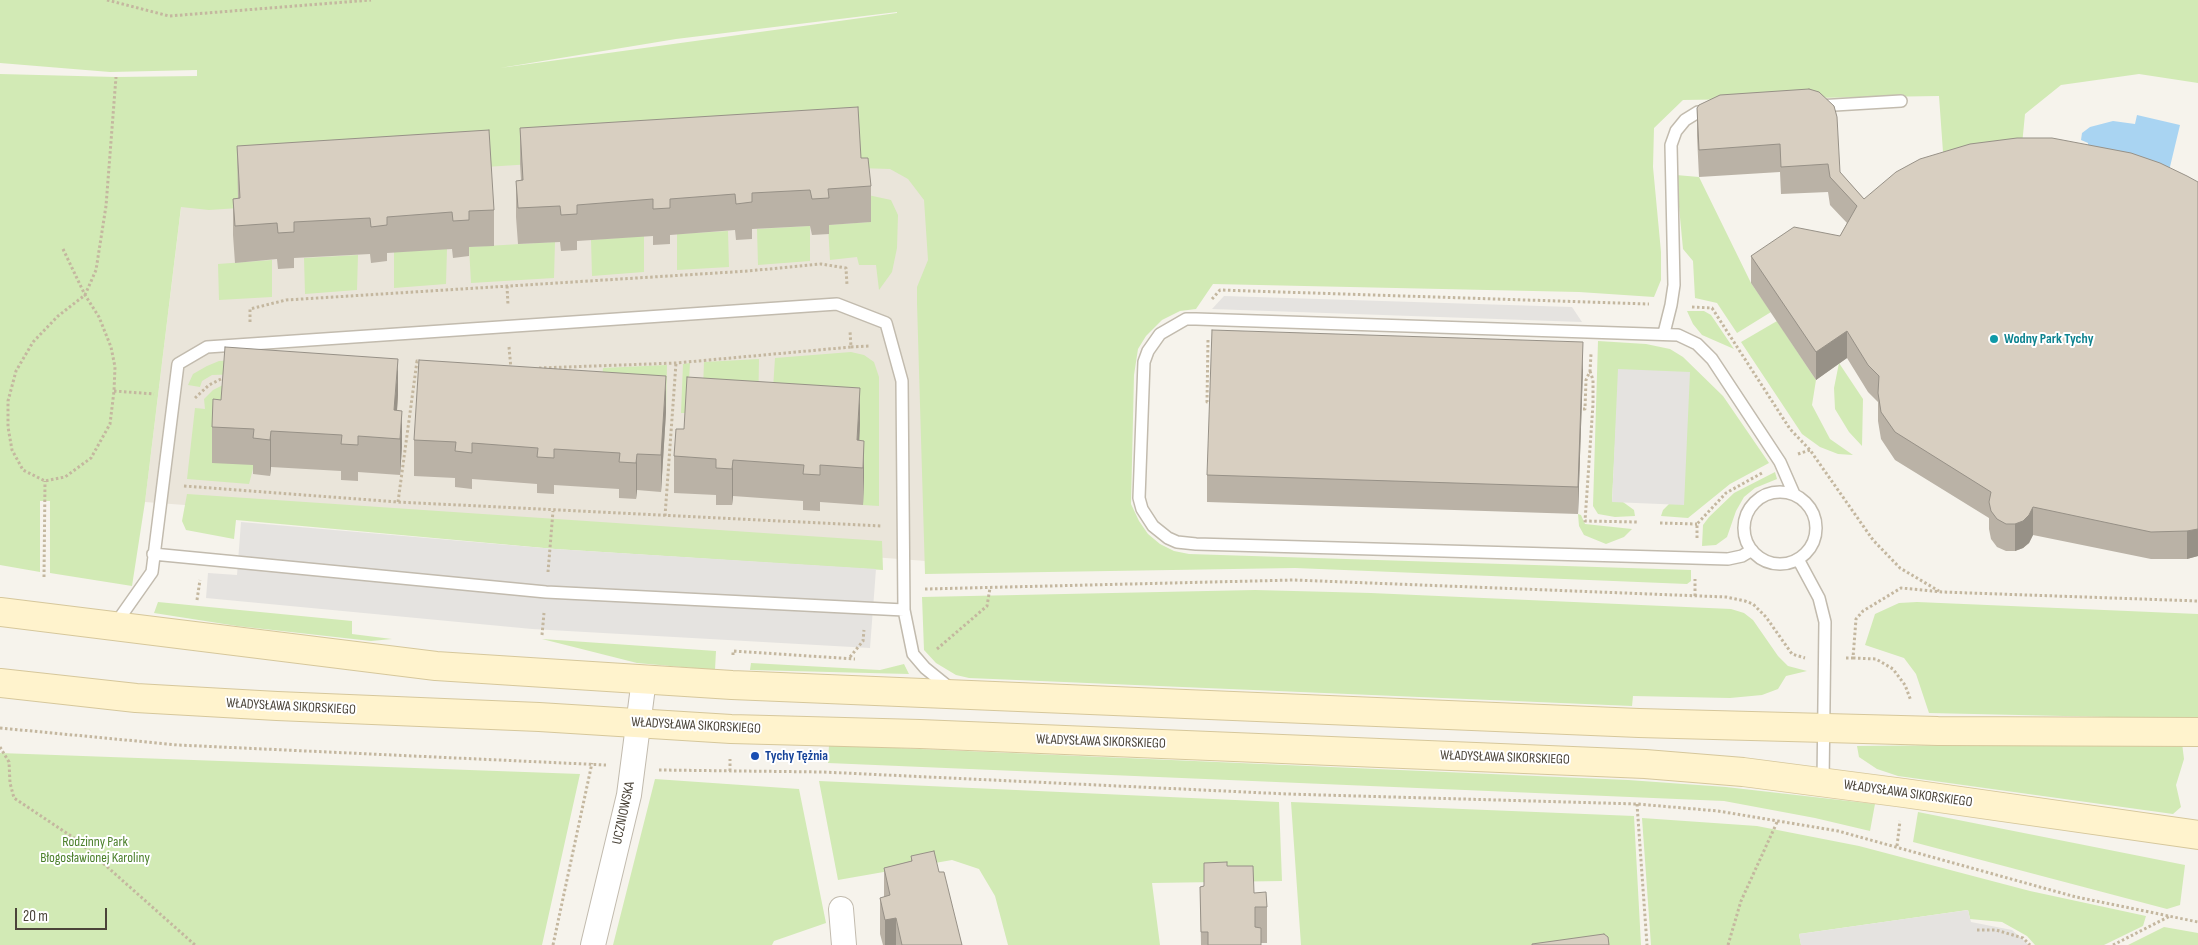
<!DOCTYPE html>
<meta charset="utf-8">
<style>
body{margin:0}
#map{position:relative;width:2198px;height:945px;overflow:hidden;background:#f6f3ec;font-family:"Sofia Sans Condensed",sans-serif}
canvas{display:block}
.scale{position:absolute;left:15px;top:908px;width:92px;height:22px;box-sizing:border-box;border:2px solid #4b4439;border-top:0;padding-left:6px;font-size:15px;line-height:18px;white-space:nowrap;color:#4b4439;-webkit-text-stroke:4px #fff;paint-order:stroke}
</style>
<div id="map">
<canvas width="2198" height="945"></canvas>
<div class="scale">20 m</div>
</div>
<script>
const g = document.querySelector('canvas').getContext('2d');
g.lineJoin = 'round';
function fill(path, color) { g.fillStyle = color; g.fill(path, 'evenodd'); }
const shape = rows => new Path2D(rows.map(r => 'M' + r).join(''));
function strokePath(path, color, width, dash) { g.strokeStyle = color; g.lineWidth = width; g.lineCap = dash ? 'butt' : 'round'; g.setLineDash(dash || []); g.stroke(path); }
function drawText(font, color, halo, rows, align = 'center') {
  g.font = font + ' "Sofia Sans Condensed",sans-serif'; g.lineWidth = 4; g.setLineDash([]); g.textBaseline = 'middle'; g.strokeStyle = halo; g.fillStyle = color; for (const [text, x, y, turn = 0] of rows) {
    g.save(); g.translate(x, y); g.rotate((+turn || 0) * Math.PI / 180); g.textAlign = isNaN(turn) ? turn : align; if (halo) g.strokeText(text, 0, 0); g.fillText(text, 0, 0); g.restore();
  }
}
const residential = shape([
 [944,91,952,563,145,502,191,126]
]);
const green = shape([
 [0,0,2198,0,2198,83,2139,74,2061,85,2025,114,2022,145,1943,152,1939,96,1683,100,1654,128,1653,167,1661,252,1661,280,1654,297,1579,292,1213,284,1196,309,1180,311,1162,320,1146,336,1138,349,1134,375,1131,504,1139,521,1148,534,1160,544,1174,551,1189,554,1691,570,1691,581,1687,584,1295,568,925,574,917,303,917,287,928,260,924,200,908,179,890,169,859,168,857,143,238,183,239,208,209,210,181,207,145,502,132,586,50,573,50,501,40,501,40,572,0,565,0,74,116,77,197,76,197,70,110,72,0,63],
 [897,12,897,13,500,68,676,39],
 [1676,175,1699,177,1751,283,1771,312,1737,333,1717,303,1695,298,1693,261,1683,249],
 [868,195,891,200,898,215,897,248,892,272,879,290,876,265,859,265,857,257,830,260,828,225,870,222],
 [810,226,810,261,758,265,757,229],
 [728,231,729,267,677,270,677,234],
 [644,236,644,272,592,276,591,240],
 [555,242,554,278,471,283,469,247],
 [447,249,446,284,394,288,394,252],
 [358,255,357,290,305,294,304,258],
 [272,260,272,297,219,300,218,264],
 [1687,311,1704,311,1711,315,1734,349,1702,335,1693,324],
 [1777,321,1816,380,1812,405,1830,439,1853,455,1838,454,1820,447,1802,434,1741,342],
 [1598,341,1646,344,1670,349,1683,357,1723,396,1769,463,1730,484,1688,518,1661,516,1663,510,1669,504,1684,504,1619,369,1612,501,1623,502,1634,510,1635,516,1615,517,1598,514,1593,506],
 [851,352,864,355,874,362,879,377,879,506,863,505,864,477,771,419,775,358],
 [759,359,758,418,702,414,704,362],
 [241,360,243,374,212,375,202,381,200,387,188,385,193,374,207,366,219,361],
 [690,363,687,413,681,413,683,364],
 [1839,363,1863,399,1862,446,1849,432,1835,409,1834,388],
 [667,365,666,412,599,408,603,368],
 [225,384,254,465,249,484,187,479,195,408,205,409,204,399,213,390],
 [1775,472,1777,479,1755,488,1744,497,1736,511,1727,537,1716,545,1702,546,1703,525,1709,517,1734,493],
 [187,494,882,541,883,570,555,549,236,520,234,539,186,530,182,521],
 [1578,514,1581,515,1585,524,1632,529,1624,537,1606,544,1584,535,1579,526],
 [1255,590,1371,593,1731,609,1744,613,1753,620,1778,656,1788,666,1807,671,1786,676,1778,689,1762,695,1730,698,1633,696,1632,706,969,678,956,675,936,663,924,650,922,597],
 [158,602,352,621,352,634,392,639,371,641,237,626,154,613],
 [1917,602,2198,614,2198,719,1929,713,1916,674,1904,658,1865,645,1875,614,1899,603],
 [542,639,716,651,715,670,637,663],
 [751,663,880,670,904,664,909,674,750,670],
 [2182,743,2184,759,2176,785,2181,807,2173,814,1898,776,1877,769,1859,757,1857,746],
 [829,745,1628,780,1726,787,1875,804,1870,831,1815,818,1724,801,828,763],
 [0,753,580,774,542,945,0,945],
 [655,779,799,789,826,923,774,941,772,945,613,945],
 [819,781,1279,802,1282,881,1152,883,1160,945,1008,945,995,896,979,869,952,860,838,880],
 [1291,802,1634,816,1641,945,1301,945],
 [1918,812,2185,865,2180,905,2167,909,1913,842],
 [1642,818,1757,826,1859,846,2030,891,2146,916,2143,926,2104,945,2035,945,2027,936,2002,922,1970,919,1968,910,1799,934,1801,945,1651,945],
 [2164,927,2198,933,2198,945,2128,945]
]);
const parking = shape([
 [1224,296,1572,307,1582,322,1212,309],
 [1618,369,1690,372,1684,505,1612,502],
 [241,522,555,549,876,569,870,648,532,629,206,598,208,573,237,575],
 [1968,910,1971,922,2012,930,2029,945,1801,945,1799,934]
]);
const water = shape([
 [2137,115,2180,125,2169,171,2088,148,2088,143,2081,140,2082,133,2090,127,2113,121,2135,124]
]);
const path = shape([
 [107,0,169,16,371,0],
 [63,249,85,295,99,317,111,347,115,367,114,391,110,424,91,458,65,477,45,481,23,470,12,450,8,427,8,401,16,371,33,342,58,316,85,295,96,270,106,206,116,77],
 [507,286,508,305],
 [1212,299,1220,290,1649,304],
 [1692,307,1712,308,1790,429,1810,450,1873,540,1900,568,1939,591],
 [250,322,250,309,286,300,748,271,821,264,846,268,847,285],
 [1208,340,1207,402,1210,402],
 [509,347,511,369],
 [851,347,870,346],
 [539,368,676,363,851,347,850,331],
 [1590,371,1593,380,1593,404,1585,521,1637,522],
 [114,391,154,394],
 [195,398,209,385,221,379,227,379],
 [1578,409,1585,409,1586,380,1590,371,1591,354],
 [1798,454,1810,450],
 [184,486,398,502,881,526],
 [398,502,417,361,421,363],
 [665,516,676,363],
 [1660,523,1697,524],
 [1697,538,1697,524,1726,493,1762,473],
 [548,572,553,511],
 [44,577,45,481],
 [925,589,1294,580,1726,597,1745,601,1753,604,1766,617,1792,654,1805,658],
 [1695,596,1695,579],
 [197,600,200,580],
 [542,635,544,613],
 [937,649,987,606,990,588],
 [733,655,733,651,855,659],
 [850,657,863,641,864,630],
 [1846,658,1853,658,1856,619,1863,611,1901,588,1942,592,2198,601],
 [1853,658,1876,659,1893,669,1905,685,1911,701],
 [0,728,178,745,606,765],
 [0,747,9,762,10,783,14,798,77,840,195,945],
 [659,770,823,772,1287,794,1637,804,1718,811,1838,831,2076,897,2198,922],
 [730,771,730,759],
 [1637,804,1647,945],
 [1897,846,1900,821],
 [1977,930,1996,930,2023,938,2030,945],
 [553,945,592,763],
 [1728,945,1741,901,1778,820],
 [2113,945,2170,916]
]);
const lane = shape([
 [1818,106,1901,101],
 [1664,333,1671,305,1674,285,1671,145,1676,131,1685,120,1698,112,1710,111],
 '1744 528a36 36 0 1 1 72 0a36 36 0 1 1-72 0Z',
 [1752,550,1742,556,1728,559,1196,544,1177,542,1168,538,1153,526,1142,509,1139,498,1144,362,1148,351,1160,334,1186,319,1196,319,1678,335,1697,344,1712,359,1780,462,1794,494],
 [153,554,546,592,904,610],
 [1798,559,1819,598,1825,622,1823,782],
 [114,626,152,572,178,364,207,347,837,304,886,323,902,381,904,610,913,654,925,668,951,689]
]);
const street = shape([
 [841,909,844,945],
 [593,945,629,795,644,679]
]);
const secondary = shape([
 [0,612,436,666,732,685,1639,723,1938,731,2198,732],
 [0,683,136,698,277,706,539,717,731,729,920,734,1645,764,1743,772,1904,793,2198,835]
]);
const wall = shape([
 [1720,95,1840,172,1864,199,2198,182,2198,556,2187,559,2151,559,2033,535,2029,543,2023,548,2015,551,2006,551,1997,547,1991,539,1989,529,1989,518,1895,460,1881,439,1878,421,1878,402,1868,392,1847,358,1816,380,1751,283,1751,256,1840,236,1847,223,1830,205,1828,192,1781,194,1780,172,1699,177,1697,136,1697,108],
 [520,128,861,158,871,186,871,222,829,225,829,234,812,235,810,226,752,229,752,239,736,240,735,230,670,235,670,244,653,245,653,236,577,241,577,250,561,251,560,242,518,244,516,217,516,181,521,180,520,164],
 [237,146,494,210,494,246,469,247,469,256,453,258,452,249,387,253,387,261,371,263,370,254,294,258,294,268,278,269,277,259,235,263,233,235,233,199,238,198],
 [1583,369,1578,514,1207,502,1207,475],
 [398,395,397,411,402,447,400,475,358,472,358,481,341,480,341,471,271,467,270,476,253,474,253,465,212,463,212,427,221,400],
 [666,412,661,492,637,490,636,499,619,498,619,489,554,485,554,494,537,493,537,484,472,479,472,489,455,487,455,478,414,476,414,440],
 [860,424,859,441,864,477,863,505,820,502,820,511,803,510,803,501,733,496,732,505,716,505,716,495,674,493,674,456,684,429],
 [911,856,939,872,962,945,883,945,880,934,880,898,884,897,884,868,911,861],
 [1204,863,1227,866,1254,893,1267,907,1267,943,1261,943,1261,945,1201,945,1200,887,1204,886]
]);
const shadedWall = shape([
 [1847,331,1847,358,1816,380,1816,352],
 [1583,342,1583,369,1578,514,1578,487],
 [398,359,398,395,395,438,394,410],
 [666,376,666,412,661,492,661,455],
 [860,388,860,424,858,468,857,440],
 [402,411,402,447,400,475,400,439],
 [271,431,271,467,270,476,270,440],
 [864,441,864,477,863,505,863,468],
 [637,454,637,490,636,499,636,463],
 [733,460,733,496,732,505,732,469],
 [2033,507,2033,535,2029,543,2023,548,2015,551,2015,524],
 [2198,529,2198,556,2187,559,2187,531],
 [896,918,896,945,885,945,885,920]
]);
const building = shape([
 [1809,89,1819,92,1834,106,1837,117,1840,172,1864,199,1896,172,1920,159,1970,144,2017,138,2052,138,2131,153,2160,163,2187,176,2198,182,2198,529,2187,531,2151,532,2033,507,2029,515,2023,521,2015,524,2006,524,1997,519,1991,511,1989,502,1991,492,1895,432,1881,412,1878,393,1879,376,1868,365,1847,331,1816,352,1751,256,1794,227,1840,236,1857,206,1830,177,1828,164,1781,167,1780,144,1699,150,1697,108,1699,105,1720,95,1809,89],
 [858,107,861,158,868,158,871,186,828,189,829,198,812,199,810,190,752,193,752,202,736,204,735,194,670,199,670,208,653,209,653,199,577,205,577,214,561,215,560,206,518,208,516,181,523,180,520,128,858,107],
 [489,130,494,210,469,211,469,220,453,221,452,212,387,217,387,225,371,227,370,218,294,222,294,232,278,233,277,223,235,226,233,199,240,198,237,146,489,130],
 [1212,330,1583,342,1578,487,1207,475,1212,330],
 [225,347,398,359,394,410,402,411,400,439,358,436,358,445,341,444,342,435,271,431,270,440,253,438,254,429,212,427,213,399,221,400,225,347],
 [419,360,666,376,661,455,637,454,636,463,619,462,620,453,554,449,554,458,537,457,538,448,472,443,472,453,455,451,456,442,414,440,419,360],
 [687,377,860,388,857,440,864,441,863,468,820,465,820,475,803,474,804,465,733,460,732,469,716,468,716,459,674,456,676,429,684,429,687,377],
 [934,851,939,872,944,872,962,945,902,945,896,918,885,920,880,898,890,895,884,868,912,861,911,856,934,851],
 [1227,862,1227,866,1253,866,1254,893,1266,892,1267,907,1255,907,1255,927,1261,928,1261,945,1208,945,1208,932,1201,932,1200,887,1204,886,1204,863,1227,862],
 [1604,934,1608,937,1609,945,1532,945,1532,944,1604,934]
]);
const markers = [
 [1994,339,5,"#0f9aa8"],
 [755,756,5,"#1a4fb4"]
];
const cultureNames = [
 ["Wodny Park Tychy",2004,339]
];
const streetNames = [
 ["WŁADYSŁAWA SIKORSKIEGO",291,707,3],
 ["WŁADYSŁAWA SIKORSKIEGO",696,726,3],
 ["WŁADYSŁAWA SIKORSKIEGO",1101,742,2],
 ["WŁADYSŁAWA SIKORSKIEGO",1505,758,2],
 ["WŁADYSŁAWA SIKORSKIEGO",1908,794,8],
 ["UCZNIOWSKA",624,813,-78]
];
const transitNames = [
 ["Tychy Tężnia",765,756]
];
const parkNames = [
 ["Rodzinny Park",95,842],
 ["Błogosławionej Karoliny",95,858]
];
fill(residential, '#eae5da');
fill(green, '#d2eab5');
fill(parking, '#e5e3e0');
fill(water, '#a9d4f2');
strokePath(lane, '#c2bbae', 14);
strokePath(street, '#c2bbae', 26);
strokePath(secondary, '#d6c79b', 30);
strokePath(path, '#c4b79f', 3, [2.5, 2.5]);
strokePath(lane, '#fff', 11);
strokePath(street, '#fff', 24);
strokePath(secondary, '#fff3cd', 28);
fill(wall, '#bab2a6');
fill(shadedWall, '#979187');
fill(building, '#d8cfc1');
strokePath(building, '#979187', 1);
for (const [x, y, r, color] of markers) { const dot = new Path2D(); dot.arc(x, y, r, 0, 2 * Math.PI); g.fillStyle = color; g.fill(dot); strokePath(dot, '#fff', 2); }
drawText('bold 14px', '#0d838f', '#fff', cultureNames, 'left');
drawText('14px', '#4b4439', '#fff', streetNames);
drawText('bold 14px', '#164399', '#fff', transitNames, 'left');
drawText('14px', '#4a7f2a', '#fff', parkNames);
</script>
